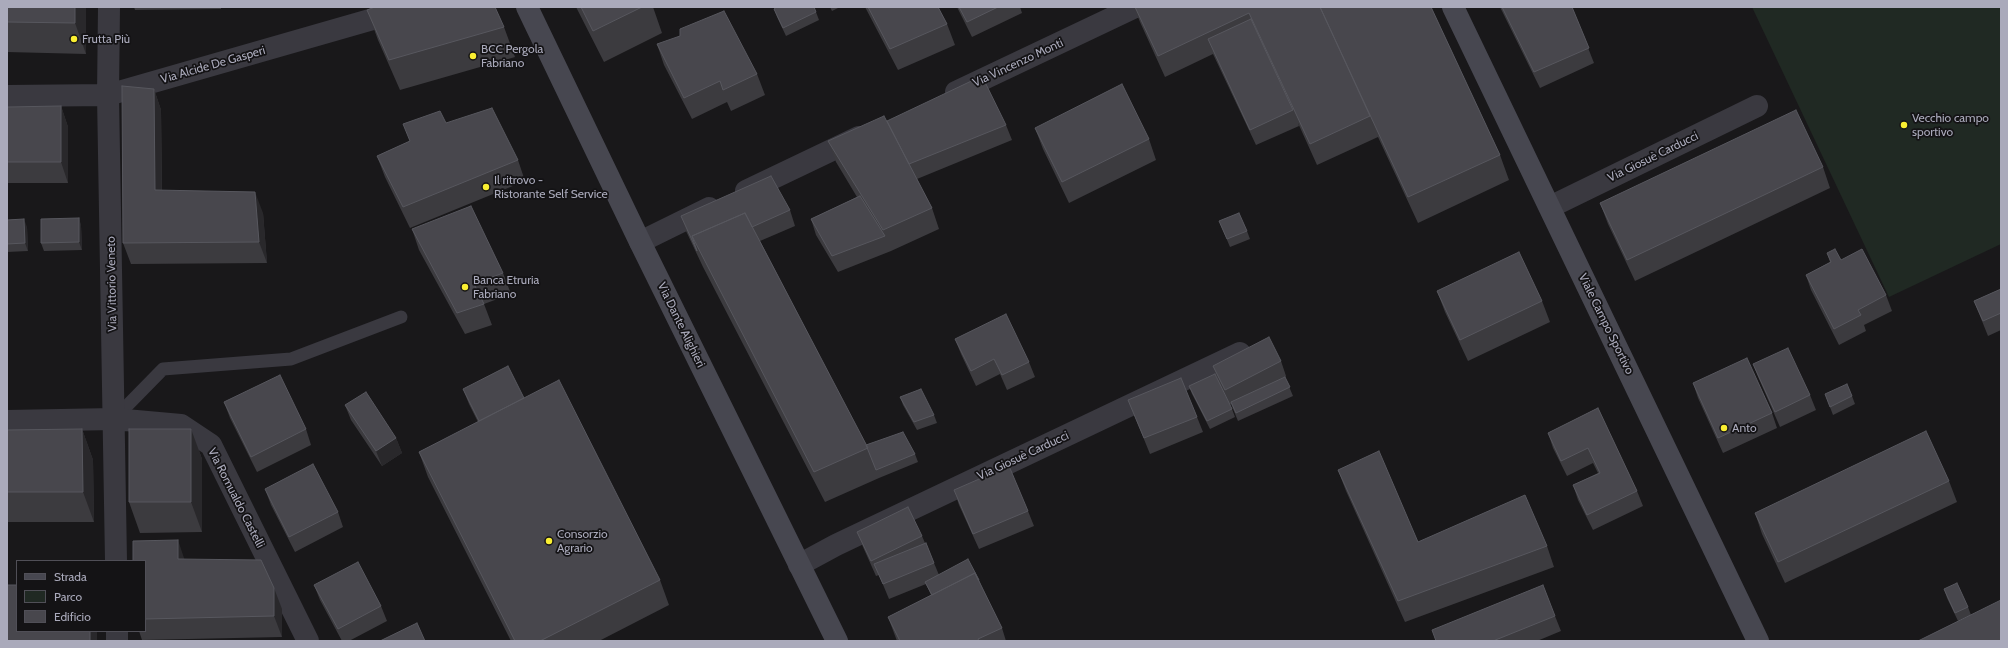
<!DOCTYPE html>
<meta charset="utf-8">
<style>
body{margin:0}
#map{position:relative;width:2008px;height:648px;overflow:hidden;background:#19181a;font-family:Cabin,sans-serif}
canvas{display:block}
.frame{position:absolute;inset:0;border:8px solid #aab;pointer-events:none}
.legend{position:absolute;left:16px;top:560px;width:130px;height:72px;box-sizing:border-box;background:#141315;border:1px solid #504f57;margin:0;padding:5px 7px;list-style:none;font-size:12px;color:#aab}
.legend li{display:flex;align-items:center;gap:8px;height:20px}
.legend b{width:20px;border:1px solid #504f57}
</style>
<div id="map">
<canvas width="2008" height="648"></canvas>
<div class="frame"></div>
<ul class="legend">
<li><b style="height:5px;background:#474750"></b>Strada</li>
<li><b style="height:11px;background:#202923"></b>Parco</li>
<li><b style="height:11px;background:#48474d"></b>Edificio</li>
</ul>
</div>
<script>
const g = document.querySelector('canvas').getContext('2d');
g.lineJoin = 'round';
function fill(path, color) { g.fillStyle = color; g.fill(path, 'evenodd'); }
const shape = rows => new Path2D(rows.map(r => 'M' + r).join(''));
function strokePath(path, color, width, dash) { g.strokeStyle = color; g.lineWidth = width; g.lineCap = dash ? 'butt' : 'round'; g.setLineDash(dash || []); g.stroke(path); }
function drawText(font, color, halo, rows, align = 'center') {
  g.font = font + ' Cabin,sans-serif'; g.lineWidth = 3.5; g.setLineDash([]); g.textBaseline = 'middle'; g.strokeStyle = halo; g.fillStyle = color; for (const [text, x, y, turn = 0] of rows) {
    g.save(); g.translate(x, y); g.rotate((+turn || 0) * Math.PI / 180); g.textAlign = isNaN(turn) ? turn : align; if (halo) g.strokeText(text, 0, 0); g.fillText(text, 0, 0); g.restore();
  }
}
const green = shape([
 [1752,7,2001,7,2001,244,1889,297]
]);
const lane = shape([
 [114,419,163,369,291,359,401,317]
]);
const street = shape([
 [109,7,108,95,116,561],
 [956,92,1135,7],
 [7,96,108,95,415,7],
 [746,191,859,137],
 [1550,207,1757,106],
 [640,242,709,208],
 [7,421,114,419,181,425,211,445,308,641],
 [799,565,836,545,1240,353],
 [117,631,117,641]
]);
const secondary = shape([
 [527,7,640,242,837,641],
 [1453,7,1758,641]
]);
const wall = shape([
 [7,7,86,7,86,54,7,52],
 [134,7,221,7,221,9,135,10],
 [576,7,653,7,662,33,604,62],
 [830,7,840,7,832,11],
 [865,7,938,7,947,24,955,45,898,70],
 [957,7,1020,7,1022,13,972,37],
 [1134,7,1431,7,1500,155,1509,180,1418,223,1378,137,1317,165,1298,123,1299,126,1256,145,1213,54,1165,77,1140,22],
 [1500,7,1572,7,1594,63,1540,88],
 [774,9,816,12,819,20,786,36,777,17],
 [367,10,504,27,515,57,400,90,378,40],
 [657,44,757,74,765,95,731,111,727,102,692,119,664,65],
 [154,89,161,110,162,190,263,213,267,263,131,264,123,243],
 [61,106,68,127,68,183,7,183,7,107],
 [887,121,1006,125,1012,140,917,179,932,208,939,229,891,251,838,272,816,235,811,219,857,197,836,162,828,141],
 [446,123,518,160,525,181,410,228,385,177,377,156,410,141],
 [1035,128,1149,139,1156,160,1069,203,1043,149],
 [1823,167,1830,188,1635,281,1608,224,1600,203],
 [790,210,795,226,760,241,866,445,915,454,918,462,879,478,825,502,703,267,686,231,681,216],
 [79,218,81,226,82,250,44,251,41,243],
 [7,220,27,227,28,251,7,252],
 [1219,221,1247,231,1250,239,1230,247],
 [412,229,503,273,511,294,484,304,492,325,465,334,419,250],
 [1827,253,1841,260,1886,295,1892,311,1864,325,1866,331,1839,345,1811,290,1806,275,1830,262],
 [2001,289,2001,330,1988,336,1974,301],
 [1437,291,1542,301,1550,322,1468,361,1445,312],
 [955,339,1029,362,1035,377,1007,390,1000,374,976,386,961,354],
 [1281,361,1286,376,1285,377,1293,396,1238,421,1231,404,1230,405,1218,381,1213,366],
 [1753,364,1810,395,1816,410,1780,427,1759,379],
 [1693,383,1772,413,1777,428,1723,453,1698,398],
 [1189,386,1232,409,1235,417,1210,429,1192,394],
 [463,389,524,398,660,580,669,605,599,641,511,641,428,477,419,452,478,422,469,404],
 [1825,394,1852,396,1855,404,1833,415],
 [900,397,934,415,937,423,917,430,903,405],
 [1128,400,1197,417,1203,432,1150,454],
 [224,402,306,429,311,445,257,472,230,418],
 [345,405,396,438,402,453,382,466,351,420],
 [1598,408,1637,491,1643,506,1593,530,1578,500,1573,485,1598,473,1593,463,1567,476,1553,448,1548,433],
 [82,429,93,460,94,522,7,522,7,430],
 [191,429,202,459,202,532,140,533,129,502],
 [1338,470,1418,542,1547,546,1554,567,1405,622,1346,491],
 [1949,481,1957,502,1785,583,1762,534,1755,513],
 [265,489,338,512,343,527,295,552,271,505],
 [954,490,1028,511,1034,526,979,549,959,505],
 [857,532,922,536,925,543,934,563,939,575,979,580,982,588,1002,628,1006,641,897,641,888,617,931,595,926,584,889,599,879,575,876,576,863,547],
 [185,559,282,609,282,637,142,640,139,631,145,631,145,561],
 [314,585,381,606,387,621,349,641,342,641,320,600],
 [1944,589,1968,607,1971,615,1958,621,1947,598],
 [1555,616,1561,631,1537,641,1436,641]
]);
const shadedWall = shape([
 [75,7,86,7,86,54,75,23],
 [154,89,161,110,162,211,155,190],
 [61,106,68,127,68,183,61,162],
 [255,192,263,213,267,263,259,242],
 [79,218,81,226,82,250,79,242],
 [24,219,27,227,28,251,25,243],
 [82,429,93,460,94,522,83,492],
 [191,429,202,459,202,532,191,502],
 [396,438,402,453,382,466,376,451],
 [178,540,185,561,178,559],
 [274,588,282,609,282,637,274,616],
 [90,631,97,631,97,641,90,641]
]);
const building = shape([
 [7,7,75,7,75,23,7,22,7,7],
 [375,7,495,7,504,27,389,60,367,10,375,7],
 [581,7,642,7,593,31,581,7],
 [777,7,814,7,816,12,783,28,774,9,777,7],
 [868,7,938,7,947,24,890,49,868,7],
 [959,7,998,7,967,22,959,7],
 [1135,7,1320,7,1370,116,1310,144,1249,13,1158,56,1135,7],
 [1320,7,1431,7,1500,155,1408,197,1320,7],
 [1502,7,1572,7,1589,48,1534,72,1502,7],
 [724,11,757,74,723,90,720,81,684,98,657,44,680,36,680,29,724,11],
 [1251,19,1293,110,1250,130,1208,39,1251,19],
 [982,76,1006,125,909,164,887,121,982,76],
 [1122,84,1149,139,1062,182,1035,128,1122,84],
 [122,86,154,89,155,190,255,192,259,242,123,243,122,86],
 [61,106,61,162,7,162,7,107,61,106],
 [492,108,518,160,403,207,377,156,410,141,403,124,440,111,446,123,492,108],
 [1796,110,1823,167,1627,260,1600,203,1796,110],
 [884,116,932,208,883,230,828,141,884,116],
 [771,176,790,210,752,227,745,213,692,236,697,251,681,216,771,176],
 [860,196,885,236,832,256,811,219,860,196],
 [471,206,503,273,474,284,484,304,457,313,412,229,471,206],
 [745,213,868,448,814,472,692,236,745,213],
 [1239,213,1247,231,1227,239,1219,221,1239,213],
 [79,218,79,242,41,243,41,219,79,218],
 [24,219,25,243,7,244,7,220,24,219],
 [1835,249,1841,260,1862,249,1886,295,1858,310,1861,315,1834,329,1806,275,1831,262,1827,253,1835,249],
 [1519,252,1542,301,1460,340,1437,291,1519,252],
 [2001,289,2001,313,1983,321,1974,301,2001,289],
 [1006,314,1029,362,1002,375,994,359,971,371,955,339,1006,314],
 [1269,337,1281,361,1225,390,1213,366,1269,337],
 [1788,348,1810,395,1775,412,1753,364,1788,348],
 [1747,358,1772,413,1718,438,1693,383,1747,358],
 [508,366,524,398,479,421,463,389,508,366],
 [1215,374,1232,409,1207,421,1189,386,1215,374],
 [280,375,306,429,251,457,224,402,280,375],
 [1285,377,1290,387,1236,413,1231,402,1285,377],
 [1181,378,1197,417,1144,438,1128,400,1181,378],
 [559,380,660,580,540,641,515,641,419,452,559,380],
 [1847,384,1852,396,1830,407,1825,394,1847,384],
 [921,389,934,415,914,422,900,397,921,389],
 [366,392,396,438,376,451,345,405,366,392],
 [1598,408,1637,491,1587,515,1573,485,1600,473,1588,448,1561,461,1548,433,1598,408],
 [82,429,83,492,7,492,7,430,82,429],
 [129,429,191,429,191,502,129,502,129,429],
 [1926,431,1949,481,1778,562,1755,513,1926,431],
 [903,432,915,454,876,470,866,445,903,432],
 [1379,451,1418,542,1525,495,1547,546,1398,601,1338,470,1379,451],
 [313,464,338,512,289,537,265,489,313,464],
 [1009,466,1028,511,973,534,954,490,1009,466],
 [908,507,922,536,871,561,857,532,908,507],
 [178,540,178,559,261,560,274,588,274,616,145,619,145,561,133,561,133,541,178,540],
 [926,543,934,563,883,584,874,564,926,543],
 [968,559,979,580,978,580,975,573,932,595,925,582,968,559],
 [358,562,381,606,338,629,314,585,358,562],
 [975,573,1002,628,978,639,979,641,900,641,888,617,975,573],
 [1957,583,1968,607,1955,613,1944,589,1957,583],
 [7,585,17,585,17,631,90,631,90,641,7,641,7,585],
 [1543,585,1555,616,1493,641,1436,641,1432,630,1543,585],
 [2001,600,2001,641,1918,641,2001,600],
 [417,623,425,641,380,641,417,623]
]);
const markers = [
 [74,39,4,"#faef31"],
 [473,56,4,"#faef31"],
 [1904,125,4,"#faef31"],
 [486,187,4,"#faef31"],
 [465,287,4,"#faef31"],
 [1724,428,4,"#faef31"],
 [549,541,4,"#faef31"]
];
const poiNames = [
 ["Frutta Più",82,39],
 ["BCC Pergola",481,49],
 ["Fabriano",481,63],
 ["Vecchio campo",1912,118],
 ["sportivo",1912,132],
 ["Il ritrovo -",494,180],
 ["Ristorante Self Service",494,194],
 ["Banca Etruria",473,280],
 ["Fabriano",473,294],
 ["Anto",1732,428],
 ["Consorzio",557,534],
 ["Agrario",557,548]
];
const streetNames = [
 ["Via Vincenzo Monti",1018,63,-25],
 ["Via Alcide De Gasperi",213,65,-16],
 ["Via Giosuè Carducci",1653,157,-26],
 ["Via Vittorio Veneto",112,284,-91],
 ["Viale Campo Sportivo",1606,324,64],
 ["Via Dante Alighieri",681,325,64],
 ["Via Giosuè Carducci",1023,456,-25],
 ["Via Romualdo Castelli",236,498,63]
];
fill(green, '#202923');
strokePath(lane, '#3a3940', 13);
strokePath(street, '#3a3940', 22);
strokePath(secondary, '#474750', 22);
fill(wall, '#3c3b3f');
fill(shadedWall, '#29282b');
fill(building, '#48474d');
strokePath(building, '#57575e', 1);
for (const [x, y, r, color] of markers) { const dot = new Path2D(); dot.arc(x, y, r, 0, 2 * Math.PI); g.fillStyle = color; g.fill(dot); strokePath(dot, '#141315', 1.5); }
drawText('12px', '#aab', '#141315', poiNames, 'left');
drawText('12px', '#aab', '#141315', streetNames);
</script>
